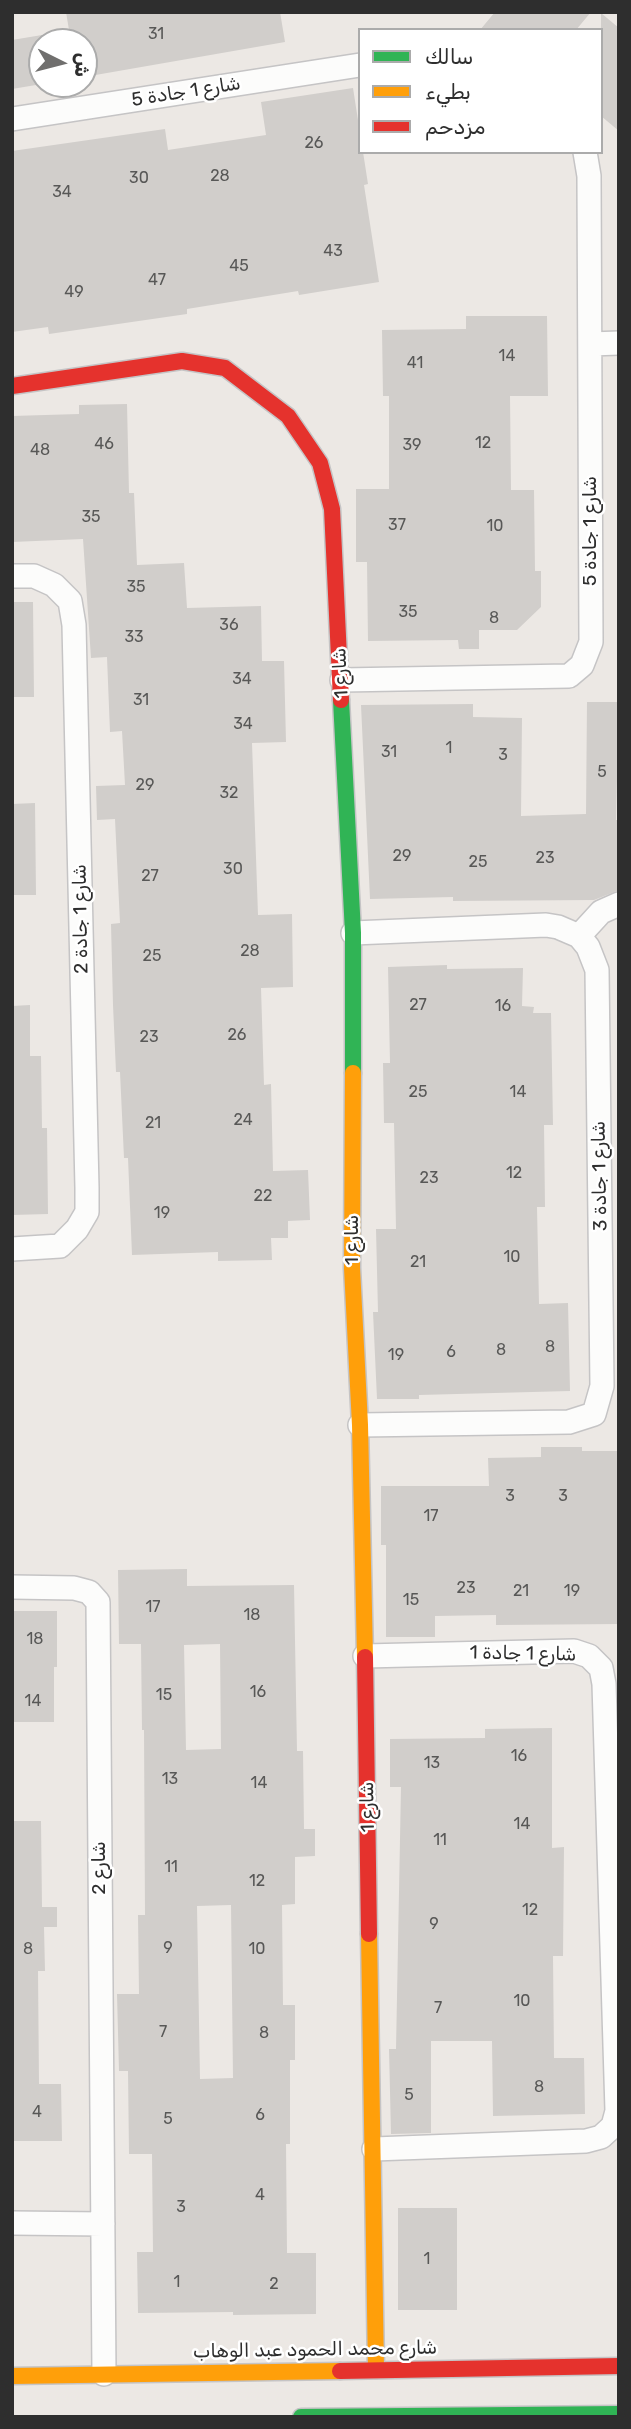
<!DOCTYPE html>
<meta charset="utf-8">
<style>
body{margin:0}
#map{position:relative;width:631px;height:2429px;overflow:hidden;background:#ece8e4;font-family:Rubik,"Noto Naskh Arabic",sans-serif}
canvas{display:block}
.frame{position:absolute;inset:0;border:14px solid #2e2e2e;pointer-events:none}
.legend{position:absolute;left:358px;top:28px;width:245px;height:126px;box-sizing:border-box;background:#fff;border:2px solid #ababab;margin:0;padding:9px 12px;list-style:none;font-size:21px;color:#2e2e2e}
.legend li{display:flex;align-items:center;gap:14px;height:35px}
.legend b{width:35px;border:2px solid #ababab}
.north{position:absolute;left:28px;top:28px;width:70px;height:70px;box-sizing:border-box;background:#fff;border:2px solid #ababab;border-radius:50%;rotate:96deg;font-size:19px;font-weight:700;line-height:28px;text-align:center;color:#2e2e2e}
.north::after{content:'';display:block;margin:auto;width:24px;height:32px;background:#706f6e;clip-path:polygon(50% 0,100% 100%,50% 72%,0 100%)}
</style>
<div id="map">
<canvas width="631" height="2429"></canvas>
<div class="frame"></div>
<ul class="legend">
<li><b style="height:9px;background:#30b455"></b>سالك</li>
<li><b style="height:9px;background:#ff9f0a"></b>بطيء</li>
<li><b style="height:9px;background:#e5322d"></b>مزدحم</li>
</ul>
<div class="north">ش</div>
</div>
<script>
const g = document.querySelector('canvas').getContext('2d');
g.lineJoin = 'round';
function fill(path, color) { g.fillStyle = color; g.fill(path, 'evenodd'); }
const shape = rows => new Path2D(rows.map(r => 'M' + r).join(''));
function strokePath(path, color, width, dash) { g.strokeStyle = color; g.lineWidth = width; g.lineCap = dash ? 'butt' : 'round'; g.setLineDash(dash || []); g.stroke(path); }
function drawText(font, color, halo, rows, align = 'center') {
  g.font = font + ' Rubik,"Noto Naskh Arabic",sans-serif'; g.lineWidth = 5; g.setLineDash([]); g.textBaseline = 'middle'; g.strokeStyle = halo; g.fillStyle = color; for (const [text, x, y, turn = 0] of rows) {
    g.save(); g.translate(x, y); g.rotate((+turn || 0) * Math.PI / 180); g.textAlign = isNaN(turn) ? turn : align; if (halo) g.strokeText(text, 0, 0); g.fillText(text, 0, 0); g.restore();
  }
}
const building = shape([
 [66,12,280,12,285,42,84,77,84,42,71,42],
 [495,12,591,12,576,30,480,30],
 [601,13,619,28,619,131,601,116],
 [42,35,42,84,12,89,12,40],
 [353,88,360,133,360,152,363,152,368,184,364,185,379,282,299,295,298,291,187,309,187,314,49,334,48,327,12,332,12,151,165,129,168,150,266,135,261,102],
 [466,316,547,316,548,396,510,396,511,490,534,490,535,571,541,571,541,607,517,630,479,630,479,649,459,649,458,640,368,641,367,562,356,562,356,489,389,489,389,396,383,396,382,330,466,329],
 [127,404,129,493,134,493,137,565,184,563,187,608,261,606,262,661,284,661,286,742,252,743,258,915,292,914,293,987,261,988,264,1085,271,1084,273,1171,308,1170,310,1220,288,1221,288,1238,271,1238,272,1260,218,1261,218,1252,132,1255,128,1158,124,1158,120,1072,116,1072,113,1005,111,924,120,923,115,819,97,820,96,786,125,785,122,731,110,732,107,657,91,658,83,539,12,542,12,416,79,414,79,405],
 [12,602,33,602,34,697,12,697],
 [587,702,619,702,616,820,619,820,619,890,594,900,453,901,453,897,370,899,361,705,473,704,473,717,522,718,521,816,586,814],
 [35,803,36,895,12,895,12,804],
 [447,965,447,969,523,968,522,1006,534,1007,533,1013,551,1013,553,1125,544,1125,545,1207,537,1207,539,1304,568,1303,570,1391,419,1395,419,1399,377,1399,373,1312,378,1312,376,1229,396,1229,394,1123,384,1123,383,1063,390,1063,388,967],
 [30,1005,30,1056,41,1056,42,1128,47,1128,48,1214,12,1215,12,1006],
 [541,1447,582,1447,582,1451,619,1451,619,1624,496,1625,496,1615,435,1616,435,1637,386,1637,386,1545,381,1545,381,1486,489,1486,488,1458,541,1457],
 [187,1569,187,1586,294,1585,297,1751,303,1751,304,1829,315,1829,315,1856,295,1857,295,1904,282,1905,283,2005,295,2005,295,2060,290,2060,290,2144,286,2144,287,2253,316,2253,316,2314,233,2315,233,2312,138,2313,137,2252,153,2252,152,2154,129,2154,128,2071,119,2071,117,1994,139,1994,138,1915,145,1915,144,1730,142,1730,141,1644,119,1644,118,1570],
 [220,1644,221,1749,186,1750,184,1645],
 [231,1905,233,2078,200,2079,197,1906],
 [12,1611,57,1611,57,1667,54,1667,54,1722,12,1722],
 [552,1728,552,1848,564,1847,563,1956,553,1956,554,2058,584,2058,585,2114,493,2116,492,2041,431,2041,431,2133,391,2134,389,2049,396,2049,401,1787,390,1787,390,1739,485,1738,485,1729],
 [12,1821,41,1821,42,1907,57,1907,57,1927,44,1927,45,1971,38,1971,39,2084,61,2084,62,2141,12,2141],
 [398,2208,457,2208,457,2310,398,2310]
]);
const street = shape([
 [12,119,360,65],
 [591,344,619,343],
 [12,576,34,576,54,585,70,601,74,625,87,1188,87,1212,77,1229,60,1246,12,1249],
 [342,680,569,676,582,665,591,642,589,176,585,152],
 [353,933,546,925,558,927,579,936,588,947,597,970,602,1386,594,1414,569,1422,360,1425],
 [579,936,601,912,619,904],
 [12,1587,74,1588,89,1592,98,1602,104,2374],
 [365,1656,574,1651,589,1656,601,1668,604,1684,617,2111,613,2126,601,2137,586,2141,374,2149],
 [12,2223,103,2224]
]);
const fast = shape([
 [341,700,353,933,353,1073],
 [301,2417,619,2414]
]);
const slow = shape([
 [353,1073,352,1268,360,1425,365,1657],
 [369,1934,376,2370],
 [12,2376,340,2371]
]);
const jam = shape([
 [12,386,182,361,225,368,288,416,320,463,332,509,341,700],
 [365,1657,369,1934],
 [340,2371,619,2366]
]);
const numberNames = [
 ["31",156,34],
 ["26",314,143],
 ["28",220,176],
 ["30",139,178],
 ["34",62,192],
 ["43",333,251],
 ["45",239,266],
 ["47",157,280],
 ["49",74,292],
 ["14",507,356],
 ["41",415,363],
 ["12",483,443],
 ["46",104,444],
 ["39",412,445],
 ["48",40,450],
 ["35",91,517],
 ["37",397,525],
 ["10",495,526],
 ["35",136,587],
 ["35",408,612],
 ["8",494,618],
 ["36",229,625],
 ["33",134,637],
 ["34",242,679],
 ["31",141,700],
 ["34",243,724],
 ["1",449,748],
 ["31",389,752],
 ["3",503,755],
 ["5",602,772],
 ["29",145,785],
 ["32",229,793],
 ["29",402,856],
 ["23",545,858],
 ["25",478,862],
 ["30",233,869],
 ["27",150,876],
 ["28",250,951],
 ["25",152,956],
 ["27",418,1005],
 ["16",503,1006],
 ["26",237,1035],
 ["23",149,1037],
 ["25",418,1092],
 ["14",518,1092],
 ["24",243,1120],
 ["21",153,1123],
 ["12",514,1173],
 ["23",429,1178],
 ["22",263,1196],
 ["19",162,1213],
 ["10",512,1257],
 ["21",418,1262],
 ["8",550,1347],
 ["8",501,1350],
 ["6",451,1352],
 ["19",396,1355],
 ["3",510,1496],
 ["3",563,1496],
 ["17",431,1516],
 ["23",466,1588],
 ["21",521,1591],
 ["19",572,1591],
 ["15",411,1600],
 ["17",153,1607],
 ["18",252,1615],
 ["18",35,1639],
 ["16",258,1692],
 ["15",164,1695],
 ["14",33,1701],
 ["16",519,1756],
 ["13",432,1763],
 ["13",170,1779],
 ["14",259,1783],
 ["14",522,1824],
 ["11",440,1840],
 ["11",171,1867],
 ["12",257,1881],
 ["12",530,1910],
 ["9",434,1924],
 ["9",168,1948],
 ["8",28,1949],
 ["10",257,1949],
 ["10",522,2001],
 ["7",438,2008],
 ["7",163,2032],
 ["8",264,2033],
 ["8",539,2087],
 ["5",409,2095],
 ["4",37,2112],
 ["6",260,2115],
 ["5",168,2119],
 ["4",260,2195],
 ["3",181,2207],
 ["1",427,2259],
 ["1",177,2282],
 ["2",274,2284]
];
const streetNames = [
 ["شارع 1 جادة 5",186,92,-9],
 ["شارع 1 جادة 5",591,531,-90],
 ["شارع 1",341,673,-93],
 ["شارع 1 جادة 2",81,919,-91],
 ["شارع 1 جادة 3",600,1176,-91],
 ["شارع 1",353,1240,-90],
 ["شارع 1 جادة 1",523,1654,1],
 ["شارع 1",368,1807,-91],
 ["شارع 2",100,1868,-90],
 ["شارع محمد الحمود عبد الوهاب",315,2350,-1]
];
fill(building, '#d1cecb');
strokePath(street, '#c5c4c5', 26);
strokePath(fast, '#c5c4c5', 19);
strokePath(slow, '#c5c4c5', 19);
strokePath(jam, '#c5c4c5', 19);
strokePath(street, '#fcfcfb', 23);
strokePath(fast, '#30b455', 16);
strokePath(slow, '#ff9f0a', 16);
strokePath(jam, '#e5322d', 16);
drawText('16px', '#585857', null, numberNames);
drawText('19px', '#2e2e2e', '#fff', streetNames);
</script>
